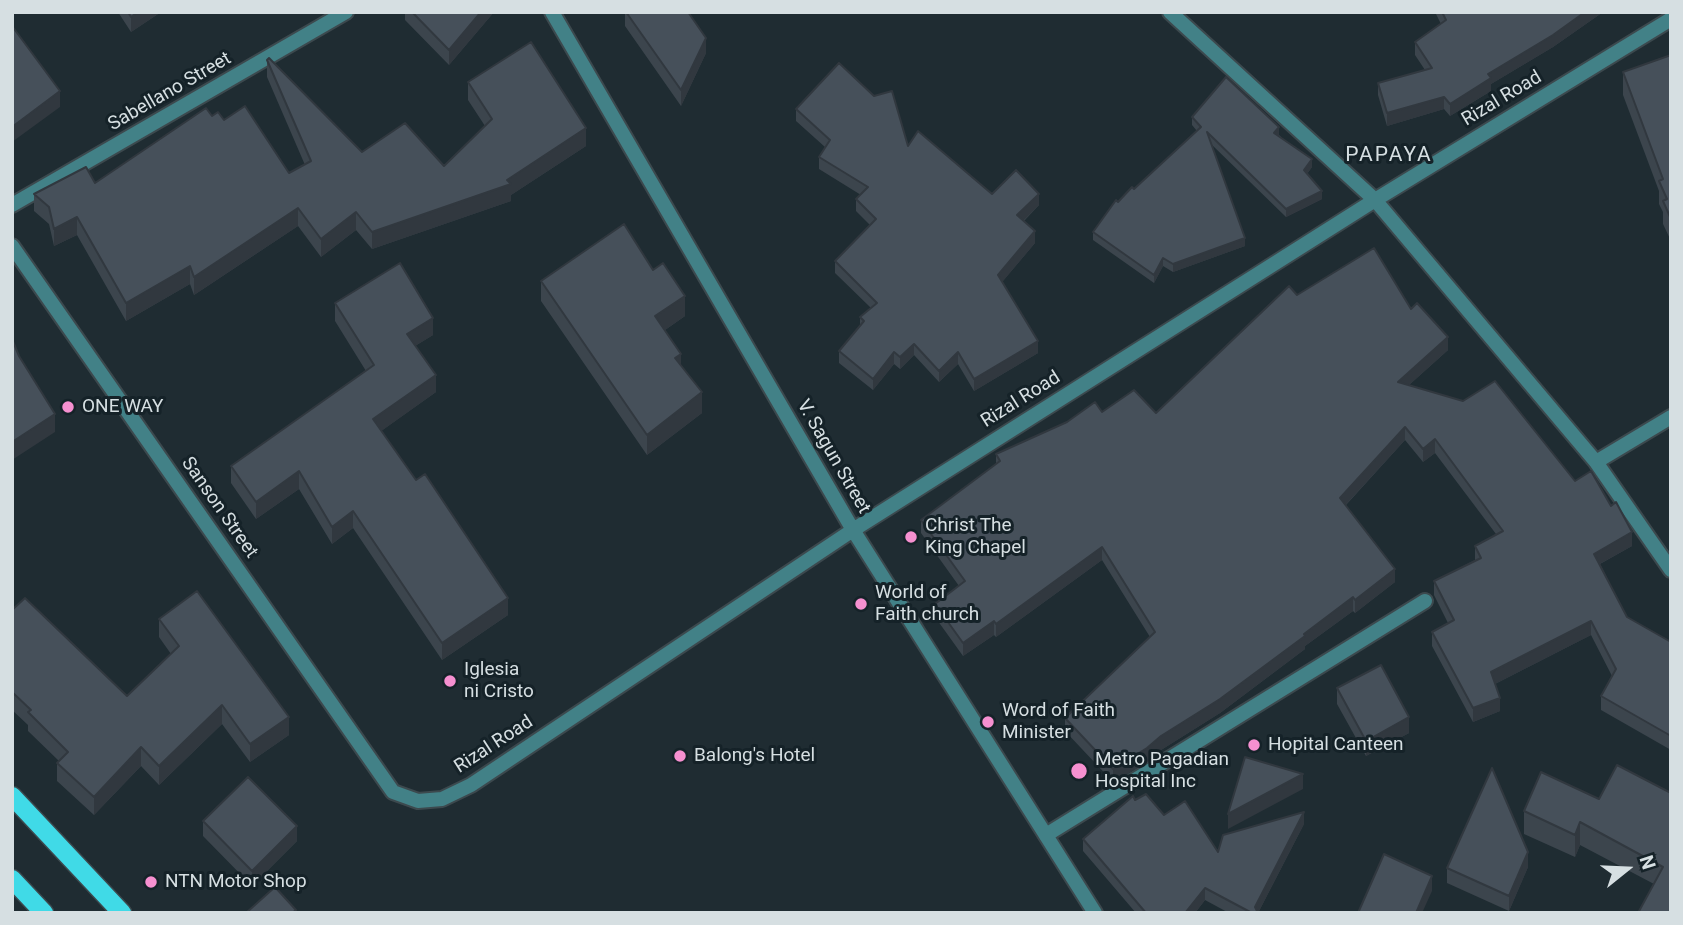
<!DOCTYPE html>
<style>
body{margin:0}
#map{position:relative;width:1683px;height:925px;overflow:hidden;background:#1f2c32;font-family:Roboto,sans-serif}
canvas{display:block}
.frame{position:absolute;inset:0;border:14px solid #d6dfe2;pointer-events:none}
.north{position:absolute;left:1592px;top:834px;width:70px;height:70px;-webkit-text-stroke:5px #152228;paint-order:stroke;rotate:72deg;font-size:19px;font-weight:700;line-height:28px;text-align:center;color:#d6dfe2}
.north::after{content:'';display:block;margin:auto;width:24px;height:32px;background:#d6dfe2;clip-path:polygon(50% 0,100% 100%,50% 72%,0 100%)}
</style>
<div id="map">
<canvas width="1683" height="925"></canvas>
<div class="frame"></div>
<div class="north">N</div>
</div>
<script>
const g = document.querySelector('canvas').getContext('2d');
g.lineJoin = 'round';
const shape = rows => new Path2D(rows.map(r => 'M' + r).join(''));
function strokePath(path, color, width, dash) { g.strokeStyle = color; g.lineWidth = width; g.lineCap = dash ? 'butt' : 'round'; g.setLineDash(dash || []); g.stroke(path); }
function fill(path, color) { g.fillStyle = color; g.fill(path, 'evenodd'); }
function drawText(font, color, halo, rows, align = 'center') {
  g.font = font + ' Roboto,sans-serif'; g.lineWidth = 6; g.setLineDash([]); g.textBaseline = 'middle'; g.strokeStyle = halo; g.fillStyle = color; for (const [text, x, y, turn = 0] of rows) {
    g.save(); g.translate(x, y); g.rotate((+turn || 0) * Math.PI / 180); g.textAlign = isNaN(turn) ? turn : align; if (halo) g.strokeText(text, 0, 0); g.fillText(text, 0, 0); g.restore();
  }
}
const service = shape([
 [1046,835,1425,601]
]);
const minor = shape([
 [552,12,853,530,1095,913],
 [1170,12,1375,200,1596,462,1671,570],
 [12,205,346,12],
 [12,246,393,792,418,801,442,799,471,785,853,530,1375,200,1671,19],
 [1596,462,1671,417]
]);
const primary = shape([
 [12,796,122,913],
 [12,879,44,913]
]);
const wall = shape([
 [118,12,161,12,131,32],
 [405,12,494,12,449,65,405,20],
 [625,12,688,12,706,53,681,106,625,26],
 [1435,12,1603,12,1553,47,1491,84,1491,91,1450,116,1444,109,1387,126,1378,95,1378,83,1425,70,1415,55,1415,42,1441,24],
 [1671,55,1671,241,1663,224,1663,212,1659,204,1659,191,1623,95,1623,72],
 [267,60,362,152,444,166,485,126,468,100,468,82,586,146,511,195,511,201,372,249,356,230,321,257,298,226,194,295,190,284,126,321,77,235,54,246,49,224,34,211,34,194,95,183,212,116,224,120,289,173,305,165,267,77],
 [796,109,908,146,992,194,1039,205,1024,221,1035,243,1002,282,1038,353,974,391,958,364,939,382,914,355,900,369,894,364,873,390,839,363,839,351,860,325,860,317,871,308,835,273,835,261,870,225,856,211,856,199,861,195,819,169,819,157,825,147,796,121],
 [1192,117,1279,135,1312,167,1307,174,1322,199,1286,217,1211,144,1245,246,1173,272,1163,266,1154,283,1093,240,1093,232,1118,202,1134,189,1197,131,1192,125],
 [541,281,685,316,665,330,702,413,647,455,541,301],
 [1297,295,1411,309,1448,350,1409,385,1575,481,1632,546,1600,564,1627,617,1671,642,1671,750,1601,710,1601,696,1612,676,1591,635,1495,684,1500,711,1473,722,1432,646,1432,632,1448,623,1434,595,1434,581,1475,560,1475,546,1496,534,1435,453,1423,462,1405,440,1346,505,1395,582,1355,613,1353,611,1305,646,1305,649,1220,713,1161,750,1147,762,1113,782,1065,731,1065,718,1150,637,1102,560,996,637,994,635,963,656,935,617,935,604,959,586,921,533,921,520,996,464,996,454,1102,412,1156,413],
 [335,303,433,335,415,346,436,392,381,431,508,615,442,660,353,528,332,544,299,489,256,519,231,483,231,466,366,371,335,321],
 [12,610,127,696,171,654,159,637,159,619,289,735,250,762,222,724,159,785,141,766,94,815,57,781,57,763,59,761,28,731,28,725,12,710],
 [1337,688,1409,733,1366,756,1337,704],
 [1671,793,1671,913,1654,884,1580,845,1575,857,1524,834,1524,811,1599,799],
 [1135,800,1164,815,1218,852,1304,824,1258,913,1229,913,1205,900,1195,913,1136,913,1083,851,1083,839],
 [203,821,297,841,252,886,203,836],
 [1528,867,1509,911,1447,883,1447,868]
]);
const shadedWall = shape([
 [138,12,161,12,131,32,131,17],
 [481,12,494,12,449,65,449,50],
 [1585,12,1603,12,1553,47,1491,84,1491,91,1450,116,1450,104,1488,74],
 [706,38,706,53,681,106,681,90],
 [60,91,60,107,12,142,12,127],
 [1444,97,1444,109,1387,126,1387,113],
 [1279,127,1279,135,1274,141,1274,133],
 [586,128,586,146,511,195,511,201,372,249,372,232,507,180],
 [1312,159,1312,167,1304,178,1304,170],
 [1322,191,1322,199,1286,217,1286,209],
 [1039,194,1039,205,1017,227,1017,215],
 [298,208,298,226,194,295,194,277],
 [356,212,356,230,321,257,321,239],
 [77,217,77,235,54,246,54,229],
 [1035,231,1035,243,998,287,998,275],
 [1245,238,1245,246,1173,272,1173,264],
 [1163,258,1163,266,1154,283,1154,275],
 [190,266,190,284,126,321,126,303],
 [685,296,685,316,655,337,655,316],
 [433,318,433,335,407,351,407,334],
 [1448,337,1448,350,1398,395,1398,382],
 [1038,341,1038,353,974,391,974,379],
 [914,344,914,355,900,369,900,357],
 [894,352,894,364,873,390,873,379],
 [958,352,958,364,939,382,939,371],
 [681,354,681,374,675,358],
 [436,375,436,392,373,437,373,419],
 [702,392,702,413,647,455,647,435],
 [55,414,55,432,12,460,12,442],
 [1405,427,1405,440,1340,511,1340,498],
 [1435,439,1435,453,1423,462,1423,449],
 [299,471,299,489,256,519,256,502],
 [353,511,353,528,332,544,332,527],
 [1632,532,1632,546,1594,567,1594,554],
 [1102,547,1102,560,996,637,996,624],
 [1395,569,1395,582,1355,613,1355,600],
 [1353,597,1353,611,1305,646,1305,649,1220,713,1161,750,1147,762,1113,782,1113,769,1161,736],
 [508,598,508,615,442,660,442,643],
 [994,621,994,635,963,656,963,643],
 [1591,621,1591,635,1491,686,1491,672],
 [1500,698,1500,711,1473,722,1473,708],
 [222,705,222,724,159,785,159,766],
 [289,717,289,735,250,762,250,744],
 [1409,717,1409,733,1366,756,1366,741],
 [141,747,141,766,94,815,94,797],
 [1303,774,1303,789,1228,829,1228,814],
 [1304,812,1304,824,1258,913,1255,907],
 [1580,822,1580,845,1575,857,1575,835],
 [297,826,297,841,252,886,252,871],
 [1528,852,1528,867,1509,911,1509,896],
 [1432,876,1432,891,1422,913,1416,913],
 [1205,888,1205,900,1195,913,1185,913]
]);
const building = shape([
 [128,12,138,12,131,17,128,12],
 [412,12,481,12,449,50,412,12],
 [626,12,688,12,706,38,681,90,626,12],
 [1442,12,1585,12,1553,35,1488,74,1491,78,1450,104,1444,97,1387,113,1378,83,1432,68,1415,42,1446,20,1442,12],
 [12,26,60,91,12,127,12,26],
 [531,42,586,128,507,180,511,184,372,232,356,212,321,239,298,208,194,277,190,266,126,303,77,217,54,229,49,207,34,194,86,167,95,183,206,108,212,116,218,112,224,120,245,106,289,173,311,161,267,60,269,58,362,152,405,123,444,166,492,119,468,82,531,42],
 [1671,55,1671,219,1663,201,1667,199,1659,181,1663,179,1623,72,1671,55],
 [839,63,874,96,892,91,908,146,918,131,992,194,1016,170,1039,194,1017,215,1035,231,998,275,1038,341,974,379,958,352,939,371,914,344,900,357,894,352,873,379,839,351,864,321,860,317,877,303,835,261,876,219,856,199,868,187,819,157,830,140,796,109,839,63],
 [1226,77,1279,127,1274,133,1312,159,1304,170,1322,191,1286,209,1207,132,1245,238,1173,264,1163,258,1154,275,1093,232,1116,200,1118,202,1132,187,1134,189,1201,127,1192,117,1226,77],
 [624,224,653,270,663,263,685,296,655,316,681,354,675,358,702,392,647,435,541,281,624,224],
 [1374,248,1411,309,1417,303,1448,337,1398,382,1463,401,1495,381,1575,481,1591,471,1611,506,1616,502,1632,532,1594,554,1627,617,1671,642,1671,736,1601,696,1616,669,1591,621,1491,672,1500,698,1473,708,1432,632,1454,620,1434,581,1481,558,1475,546,1503,531,1435,439,1423,449,1405,427,1340,498,1395,569,1355,600,1353,597,1304,634,1305,636,1220,699,1161,736,1147,748,1113,769,1065,718,1155,632,1102,547,996,624,994,621,963,643,935,604,965,581,921,520,1000,461,996,454,1067,422,1095,402,1102,412,1134,390,1156,413,1289,286,1297,295,1374,248],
 [400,263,433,318,407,334,436,375,373,419,416,480,425,474,508,598,442,643,353,511,332,527,299,471,256,502,231,466,374,365,335,303,400,263],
 [12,339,19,356,55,414,12,442,12,339],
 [197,591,289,717,250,744,222,705,159,766,141,747,94,797,57,763,68,752,28,712,31,710,12,692,12,610,25,598,127,696,179,646,159,619,197,591],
 [1381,665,1409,717,1366,741,1337,688,1381,665],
 [1245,757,1303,774,1228,814,1245,757],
 [1617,765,1671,793,1671,913,1638,913,1663,867,1580,822,1575,835,1524,811,1541,772,1599,799,1617,765],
 [1492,768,1528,852,1509,896,1447,868,1492,768],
 [248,777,297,826,252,871,203,821,248,777],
 [1146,794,1164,815,1185,801,1218,852,1223,835,1304,812,1255,907,1258,913,1252,913,1205,888,1185,913,1146,913,1083,839,1133,796,1135,800,1146,794],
 [1384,854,1432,876,1416,913,1358,913,1384,854],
 [275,887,296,910,292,913,246,913,275,887]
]);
const markers = [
 [68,407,7,"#f690d0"],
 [911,537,7,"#f690d0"],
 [861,604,7,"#f690d0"],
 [450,681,7,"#f690d0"],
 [988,722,7,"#f690d0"],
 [1254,745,7,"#f690d0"],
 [680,756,7,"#f690d0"],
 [1079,771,9,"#f690d0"],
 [151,882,7,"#f690d0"]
];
const streetNames = [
 ["Sabellano Street",170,92,-30],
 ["Rizal Road",1502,99,-31],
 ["Rizal Road",1021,400,-32],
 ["V. Sagun Street",833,457,60],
 ["Sanson Street",219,508,55],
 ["Rizal Road",494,745,-33]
];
const poiNames = [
 ["ONE WAY",82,407],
 ["Christ The",925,526],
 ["King Chapel",925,548],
 ["World of",875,593],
 ["Faith church",875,615],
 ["Iglesia",464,670],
 ["ni Cristo",464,692],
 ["Word of Faith",1002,711],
 ["Minister",1002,733],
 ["Hopital Canteen",1268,745],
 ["Balong's Hotel",694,756],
 ["Metro Pagadian",1095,760],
 ["Hospital Inc",1095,782],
 ["NTN Motor Shop",165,882]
];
const neighbourhoodNames = [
 ["PAPAYA",1389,156]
];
strokePath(service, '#3c494e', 18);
strokePath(minor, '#3c494e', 18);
strokePath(primary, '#3c494e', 21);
strokePath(service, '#428187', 14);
strokePath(minor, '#428187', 14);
strokePath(primary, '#40dae7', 18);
fill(wall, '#3c454d');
fill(shadedWall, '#31383f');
fill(building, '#46505a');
strokePath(building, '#31383f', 2);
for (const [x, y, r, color] of markers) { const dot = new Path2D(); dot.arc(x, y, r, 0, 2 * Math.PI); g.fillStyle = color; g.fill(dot); strokePath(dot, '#152228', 2.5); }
drawText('19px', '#d6dfe2', '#152228', streetNames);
drawText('19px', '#d6dfe2', '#152228', poiNames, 'left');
g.letterSpacing = '2px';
drawText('21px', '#d6dfe2', '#152228', neighbourhoodNames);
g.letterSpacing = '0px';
</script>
